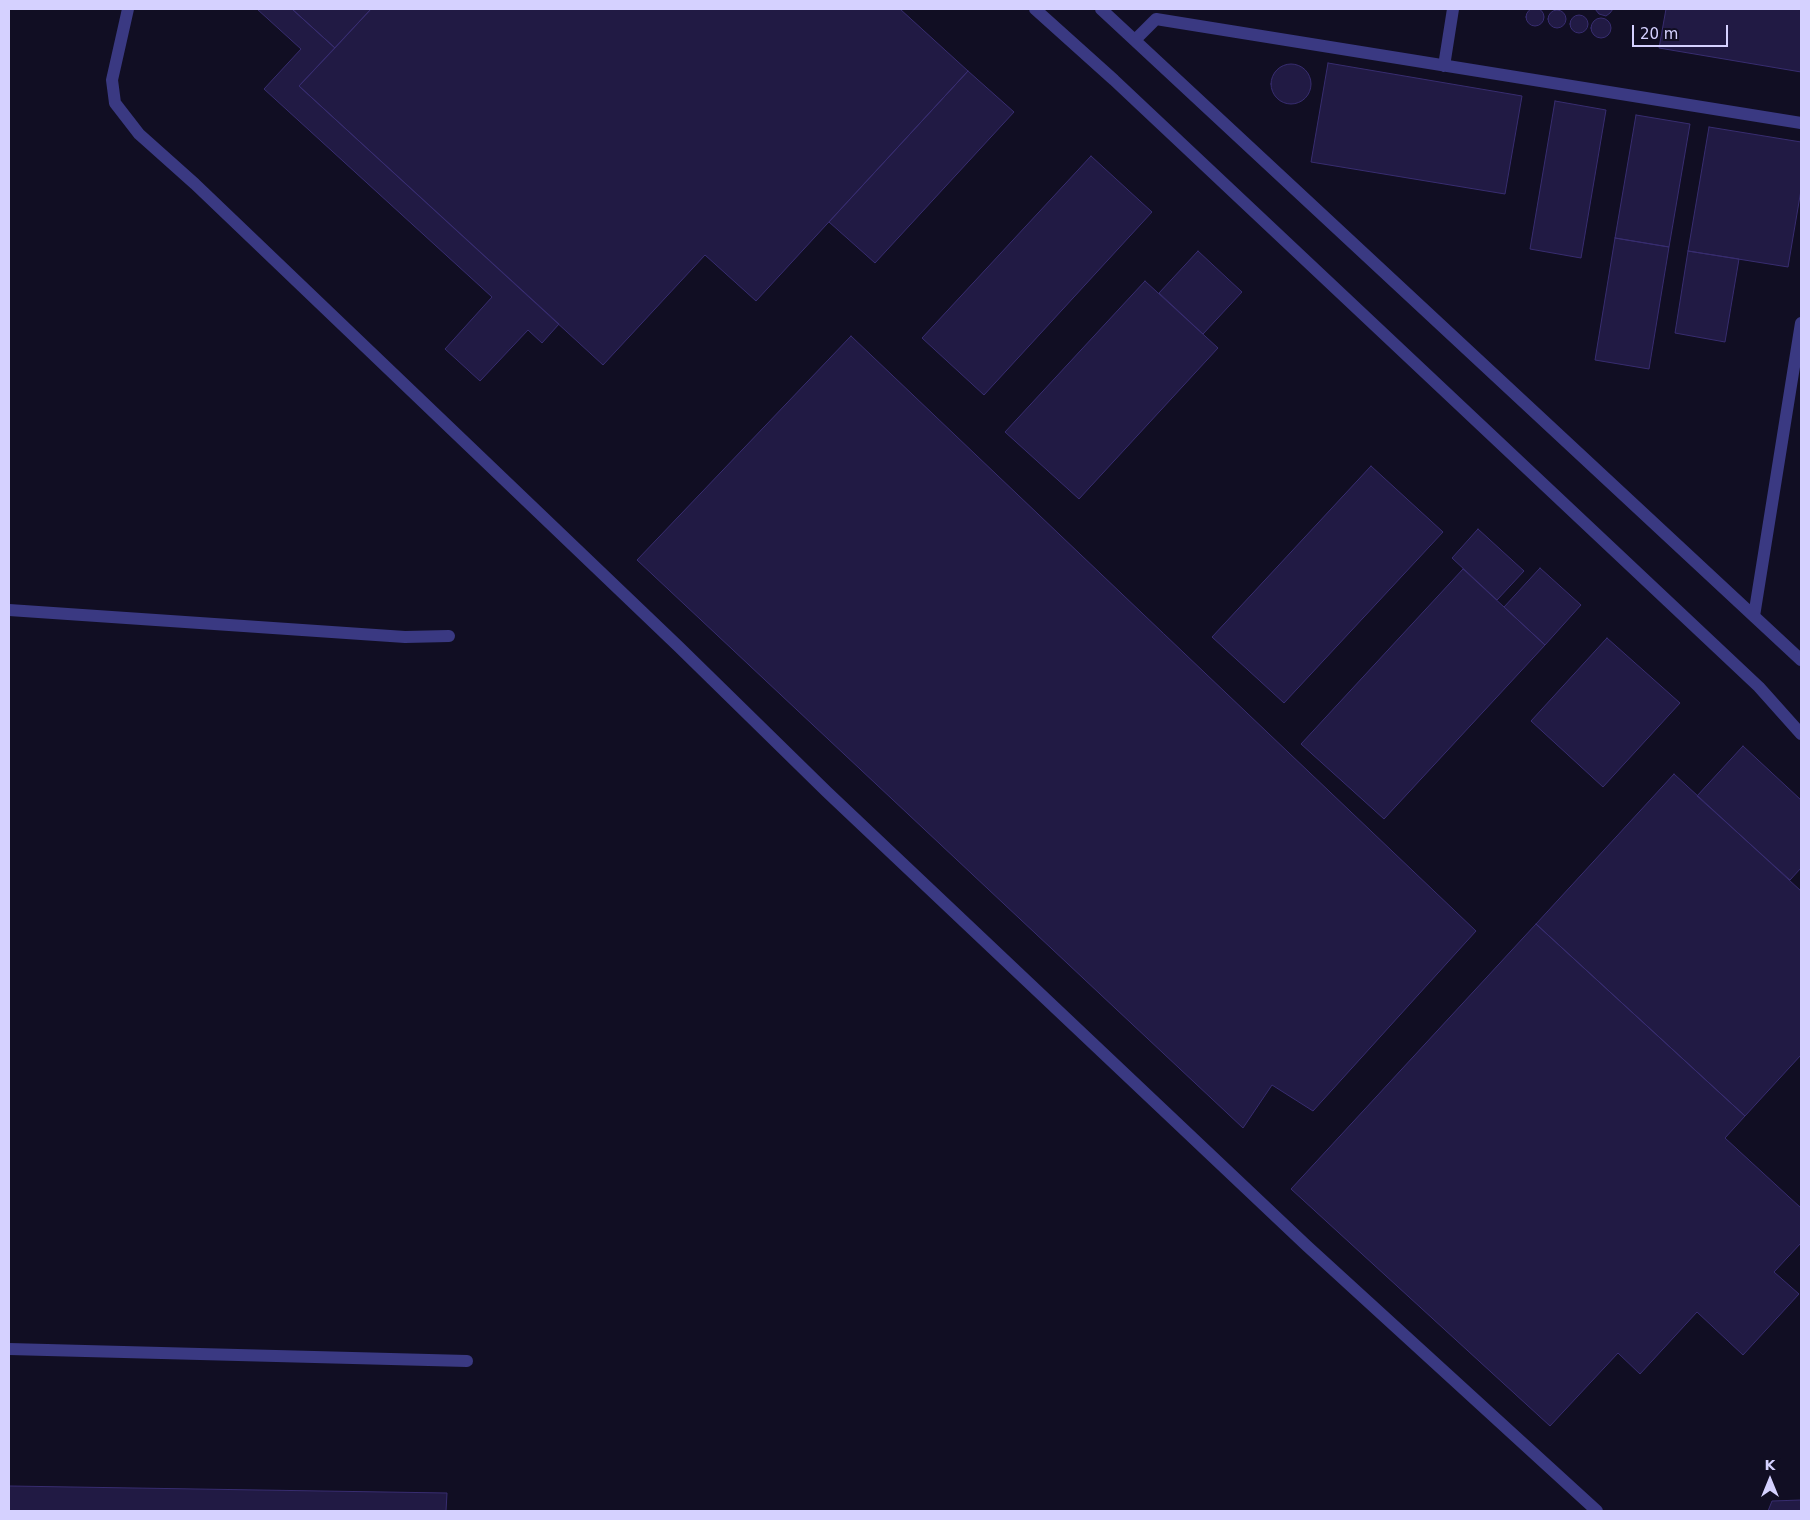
<!DOCTYPE html>
<style>
body{margin:0}
#map{position:relative;width:1810px;height:1520px;overflow:hidden;background:#110e23;font-family:"DejaVu Sans",sans-serif}
canvas{display:block}
.frame{position:absolute;inset:0;border:10px solid #d5d1ff;pointer-events:none}
.north{position:absolute;left:1745px;top:1455px;width:50px;height:50px;-webkit-text-stroke:4px #110e23;paint-order:stroke;rotate:0deg;font-size:14px;font-weight:700;line-height:20px;text-align:center;color:#d5d1ff}
.north::after{content:'';display:block;margin:auto;width:18px;height:22px;background:#d5d1ff;clip-path:polygon(50% 0,100% 100%,50% 72%,0 100%)}
.scale{position:absolute;left:1632px;top:25px;width:96px;height:22px;box-sizing:border-box;border:2px solid #d5d1ff;border-top:0;padding-left:6px;font-size:15px;line-height:18px;white-space:nowrap;color:#d5d1ff;-webkit-text-stroke:4px #110e23;paint-order:stroke}
</style>
<div id="map">
<canvas width="1810" height="1520"></canvas>
<div class="frame"></div>
<div class="north">K</div>
<div class="scale">20 m</div>
</div>
<script>
const g = document.querySelector('canvas').getContext('2d');
g.lineJoin = 'round';
function fill(path, color) { g.fillStyle = color; g.fill(path, 'evenodd'); }
const shape = rows => new Path2D(rows.map(r => 'M' + r).join(''));
function strokePath(path, color, width, dash) { g.strokeStyle = color; g.lineWidth = width; g.lineCap = dash ? 'butt' : 'round'; g.setLineDash(dash || []); g.stroke(path); }
const building = shape([
 '1526 17a9 9 0 1 1 18 0a9 9 0 1 1-18 0Z',
 [257,9,292,9,335,48,299,86,559,324,542,343,528,330,480,381,445,349,492,297,264,89,301,49,257,9],
 [292,9,371,9,335,48,292,9],
 [371,9,900,9,968,71,756,301,705,255,603,365,299,86,371,9],
 [1595,9,1613,9,1610,13,1606,16,1599,14,1595,9],
 [1666,9,1801,9,1801,72,1659,48,1666,9],
 '1548 19a9 9 0 1 1 18 0a9 9 0 1 1-18 0Z',
 '1570 24a9 9 0 1 1 18 0a9 9 0 1 1-18 0Z',
 '1591 28a10 10 0 1 1 20 0a10 10 0 1 1-20 0Z',
 [1328,63,1522,96,1505,194,1311,162,1328,63],
 '1271 84a20 20 0 1 1 40 0a20 20 0 1 1-40 0Z',
 [968,71,1014,112,875,263,829,222,968,71],
 [1555,101,1606,110,1581,258,1530,249,1555,101],
 [1636,115,1690,124,1669,247,1615,238,1636,115],
 [1709,127,1801,142,1801,190,1788,267,1688,251,1709,127],
 [1091,156,1152,212,984,395,922,338,1091,156],
 [1615,238,1669,247,1649,369,1595,360,1615,238],
 [1198,251,1242,292,1203,334,1159,293,1198,251],
 [1688,251,1739,259,1725,342,1675,333,1688,251],
 [1145,281,1218,348,1079,499,1005,432,1145,281],
 [851,336,1476,931,1313,1111,1272,1085,1243,1128,637,560,851,336],
 [1371,466,1443,532,1284,703,1212,637,1371,466],
 [1478,529,1524,571,1497,600,1452,558,1478,529],
 [1540,568,1581,605,1545,645,1504,607,1540,568],
 [1463,569,1545,645,1384,819,1301,744,1463,569],
 [1607,638,1680,703,1603,787,1531,721,1607,638],
 [1743,746,1801,800,1801,868,1790,880,1697,796,1743,746],
 [1674,774,1801,891,1801,1055,1745,1116,1536,924,1674,774],
 [1536,924,1745,1116,1725,1138,1801,1208,1801,1243,1774,1272,1799,1294,1743,1355,1697,1312,1640,1374,1618,1353,1550,1426,1291,1189,1536,924],
 [9,1486,447,1493,446,1511,9,1511,9,1486],
 [1801,1500,1801,1511,1768,1511,1772,1501,1801,1500]
]);
const lane = shape([
 [1101,9,1801,660],
 [1135,40,1156,19,1801,123],
 [1444,66,1453,9],
 [1754,616,1801,323]
]);
const street = shape([
 [128,9,112,80,115,103,139,134,195,184,679,647,827,792,1307,1246,1597,1511],
 [1035,9,1114,80,1759,687,1801,734],
 [9,610,405,637,449,636],
 [9,1349,467,1361]
]);
fill(building, '#211a44');
strokePath(building, '#382d70', 1);
strokePath(lane, '#3a3982', 12);
strokePath(street, '#3a3982', 12);
</script>
